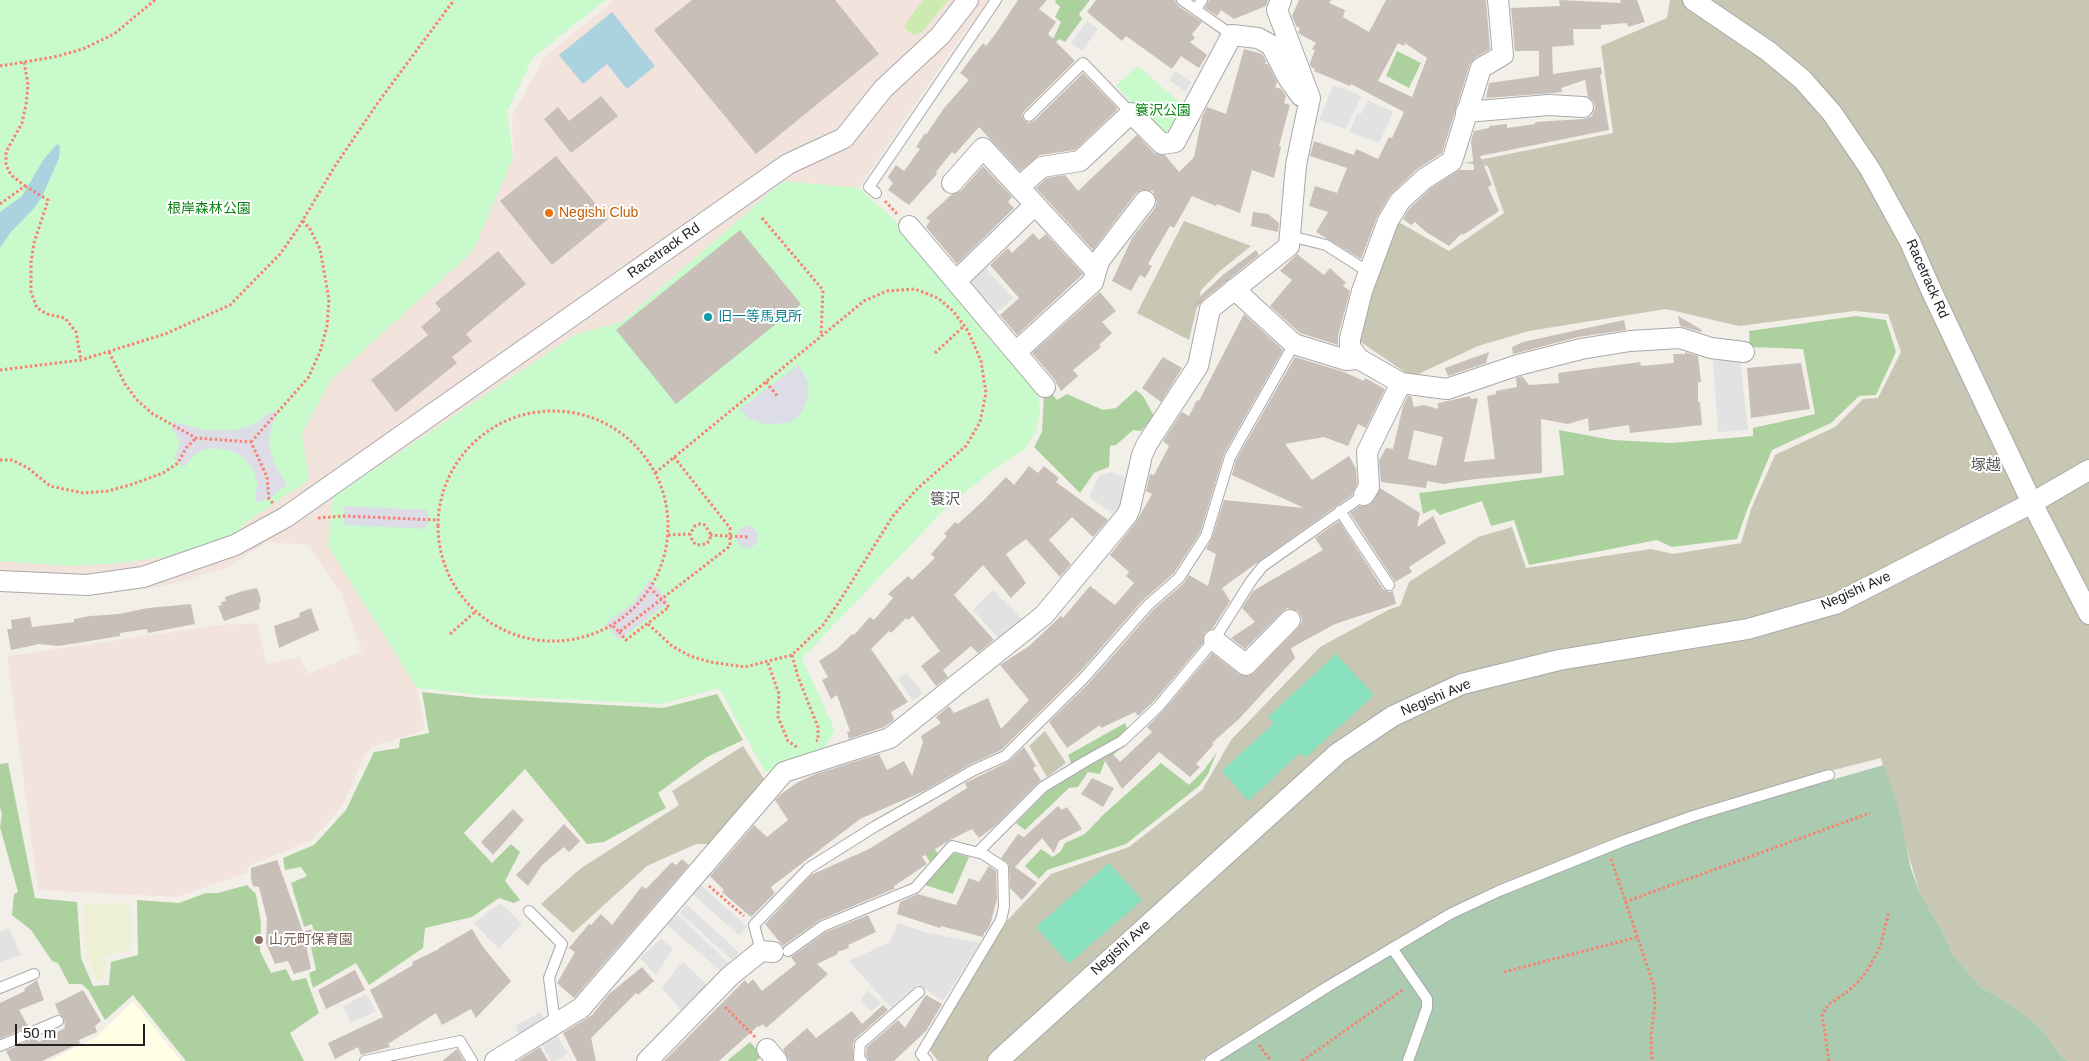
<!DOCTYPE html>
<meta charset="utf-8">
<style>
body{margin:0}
#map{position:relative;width:2089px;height:1061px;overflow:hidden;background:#f2efe9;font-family:Helvetica,sans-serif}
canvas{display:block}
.scale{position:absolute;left:15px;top:1024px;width:130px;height:22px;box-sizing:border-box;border:2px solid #222;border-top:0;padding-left:6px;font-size:15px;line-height:18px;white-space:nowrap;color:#222;-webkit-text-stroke:4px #fff;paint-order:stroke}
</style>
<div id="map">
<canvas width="2089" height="1061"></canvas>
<div class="scale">50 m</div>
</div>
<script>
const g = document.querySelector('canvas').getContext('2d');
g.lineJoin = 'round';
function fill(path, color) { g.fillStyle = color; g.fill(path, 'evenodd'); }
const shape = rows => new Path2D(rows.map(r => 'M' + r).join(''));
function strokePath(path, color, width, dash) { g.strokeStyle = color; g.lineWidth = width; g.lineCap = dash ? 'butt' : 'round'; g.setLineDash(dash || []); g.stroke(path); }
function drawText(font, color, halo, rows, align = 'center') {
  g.font = font + ' Helvetica,"Noto Sans JP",sans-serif'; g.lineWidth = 4; g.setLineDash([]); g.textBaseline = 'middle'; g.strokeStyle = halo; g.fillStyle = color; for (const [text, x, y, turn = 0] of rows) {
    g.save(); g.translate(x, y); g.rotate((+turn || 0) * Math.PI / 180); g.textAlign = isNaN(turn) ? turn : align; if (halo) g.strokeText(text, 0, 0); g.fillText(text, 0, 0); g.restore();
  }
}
const education = shape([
 [133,1001,181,1061,49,1061,95,1038]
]);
const military = shape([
 [614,0,989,0,954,47,859,188,783,181,622,322,576,334,333,497,328,546,417,688,425,730,371,747,364,757,342,806,312,840,249,866,247,873,177,897,38,890,7,656,220,625,258,623,266,664,299,657,308,674,362,651,341,592,307,545,268,542,228,567,166,586,98,594,0,591,0,561,70,566,120,563,175,555,232,536,244,524,302,433,331,380,473,251,513,158,512,116,545,57]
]);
const construction = shape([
 [1670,0,2089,0,2089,1061,2068,1061,2060,1055,2040,1027,2013,1006,1979,986,1952,953,1940,927,1919,891,1881,758,1818,774,1701,809,1613,839,1554,863,1442,914,1297,1001,1201,1061,938,1061,928,1048,1003,925,1051,874,1129,847,1202,790,1231,740,1320,647,1390,609,1400,606,1409,582,1478,537,1512,527,1526,568,1651,549,1673,554,1741,543,1751,509,1775,455,1835,427,1863,399,1878,398,1901,352,1888,314,1854,311,1739,326,1666,309,1529,331,1478,346,1412,377,1355,338,1397,221,1449,251,1504,213,1488,166,1464,163,1613,133,1601,46,1667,18],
 [1184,221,1251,246,1221,270,1201,290,1189,340,1137,313],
 [1045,731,1066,763,1047,777,1029,746],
 [743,746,766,782,711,844,696,844,647,866,573,933,541,904,580,869,679,805,672,791]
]);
const farmland = shape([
 [130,902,131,949,105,956,104,979,97,981,87,957,84,904]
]);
const grass = shape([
 [923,0,948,0,922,32,914,35,905,29,905,25]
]);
const forest = shape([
 [1056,0,1090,0,1079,14,1082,19,1065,42,1059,39,1038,61,1034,57,1054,37,1061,22,1055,17,1060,7,1055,2],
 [1397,51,1421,63,1409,88,1386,76],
 [1856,316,1886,320,1896,352,1876,395,1859,396,1831,423,1772,450,1747,510,1737,539,1672,547,1657,540,1529,565,1514,520,1491,526,1482,501,1440,515,1434,509,1423,514,1419,493,1564,475,1559,430,1613,440,1671,443,1753,436,1753,428,1815,414,1803,349,1750,347,1749,331],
 [1136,390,1143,396,1154,416,1141,431,1133,430,1116,445,1110,446,1109,467,1094,473,1080,493,1034,447,1042,432,1044,394,1051,393,1057,400,1067,394,1103,410,1116,408],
 [422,692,479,698,663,708,717,694,743,740,707,757,658,793,666,808,604,842,587,844,525,769,464,833,492,863,511,844,520,852,505,881,520,900,514,903,499,898,472,917,425,928,423,948,369,985,356,963,313,988,309,973,316,970,311,947,318,945,312,924,304,927,291,883,307,876,301,867,285,870,283,858,314,845,346,810,374,752,399,748,400,739,429,733],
 [1125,723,1132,740,1105,761,1100,774,1088,772,1078,787,1069,788,1025,830,1016,823,1048,790,1075,773,1068,755],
 [1217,752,1208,774,1199,786,1126,844,1047,870,1039,879,1025,866,1041,849,1053,857,1061,851,1065,843,1085,834,1103,815,1161,763,1189,785,1204,770],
 [8,763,35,898,77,902,81,958,93,986,109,985,111,962,138,955,137,900,179,903,206,893,218,893,247,885,256,894,261,923,260,951,271,973,286,969,292,981,306,978,319,1013,290,1033,304,1061,186,1061,133,995,105,1020,89,991,82,984,69,984,58,963,52,961,31,930,12,915,14,894,18,892,0,827,2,814,0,807,0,764],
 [925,836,937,852,947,859,955,853,969,857,953,894,925,885,935,871,917,840],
 [750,1042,763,1056,756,1061,727,1061]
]);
const cemetery = shape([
 [1884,765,1899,811,1911,869,1919,891,1940,927,1952,953,1979,986,2013,1006,2040,1027,2060,1055,2068,1061,1216,1061,1446,919,1545,874,1691,820]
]);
const park = shape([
 [0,0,606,0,533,57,507,112,513,158,473,251,331,380,302,433,309,480,244,524,232,536,205,546,175,555,120,563,70,566,0,561],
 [1138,66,1185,107,1171,136,1164,136,1116,86],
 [783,181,859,188,911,235,1038,392,1040,413,1036,431,1024,450,994,469,946,508,802,658,835,731,823,749,765,772,719,688,662,704,479,695,417,688,328,546,333,497,576,334,622,322]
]);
const pitch = shape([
 [1336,654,1374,695,1305,758,1300,753,1248,801,1222,771,1274,723,1268,717],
 [1109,863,1142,900,1069,964,1036,927]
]);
const parking = shape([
 [1087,21,1098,29,1082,51,1071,43],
 [1175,71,1191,82,1186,92,1169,80],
 [1333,86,1347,89,1361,97,1346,129,1319,120],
 [1368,100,1393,112,1379,143,1349,132,1357,113,1361,114],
 [983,265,1013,298,996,313,968,283],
 [1740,359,1748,430,1718,432,1713,360],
 [1111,472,1126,478,1120,506,1113,514,1089,497,1099,476],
 [993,590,1022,619,1000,640,973,610],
 [907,674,923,693,913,701,898,678],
 [698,882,747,927,739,935,690,892],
 [500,903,522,923,499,949,474,923],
 [687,905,739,952,732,960,680,913],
 [677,914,729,963,722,972,667,925],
 [898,923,928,933,980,943,943,1001,918,984,891,1008,849,961,890,942],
 [9,928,21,955,0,962,0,932],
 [661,939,673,949,656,975,640,958],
 [683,961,707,985,683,1013,662,988],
 [868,991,881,1003,871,1011,861,1000],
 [366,994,376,1011,351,1023,343,1006],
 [540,1012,546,1021,520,1036,515,1026],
 [557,1035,568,1054,555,1061,551,1061,542,1045]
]);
const plaza = shape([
 [798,365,808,381,808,399,799,416,791,422,766,425,749,418,739,410],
 [278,411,270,433,270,450,275,465,287,484,269,499,255,502,257,485,255,475,249,464,240,455,229,450,211,448,200,451,190,459,185,467,173,458,178,450,179,441,172,429,172,424,175,422,204,430,234,430,247,427,260,421,267,414],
 [344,506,427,510,430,519,425,529,344,525],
 '736 537a11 11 0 1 1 22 0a11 11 0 1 1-22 0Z',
 [650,579,669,602,619,640,605,624,633,603]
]);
const water = shape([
 [612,12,655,66,627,89,607,64,583,84,559,55],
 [57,144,60,146,59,158,42,197,34,208,11,232,0,248,0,212,22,196,44,159]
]);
const building = shape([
 [692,0,835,0,879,54,756,154,654,30],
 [1018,0,1047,0,1039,9,1056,22,1048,34,1075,61,1024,111,1022,115,1024,120,1028,123,1034,121,1083,73,1117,108,1116,111,1075,150,1040,155,1020,171,979,127,955,154,952,152,936,172,937,174,909,205,888,190,893,183,888,177,896,165,904,171,920,149,916,147,925,133,926,135,944,108,969,80,960,73,983,43,986,46,996,33],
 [1096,0,1175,0,1178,6,1202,22,1192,34,1195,38,1190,42,1207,55,1199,68,1181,56,1172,69,1126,36,1122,41,1087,12],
 [1209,0,1268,0,1266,6,1234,19,1221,10,1217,16,1205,8],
 [1299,0,1331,0,1329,3,1345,10,1343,17,1369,32,1386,0,1486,0,1490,49,1475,58,1470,64,1442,153,1416,170,1390,195,1377,217,1361,259,1316,232,1328,212,1309,206,1315,186,1337,193,1347,168,1310,156,1314,141,1354,155,1356,149,1378,159,1389,137,1392,138,1404,112,1351,84,1350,86,1314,71,1315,69,1311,67,1310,63,1315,50,1312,49,1316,43,1298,33,1300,28,1296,26,1292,16],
 [1398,43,1404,46,1405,43,1427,58,1412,97,1378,81],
 [1559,0,1621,3,1620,0,1637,0,1645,22,1628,27,1627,23,1601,25,1601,29,1573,29,1574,45,1552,47,1553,74,1601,67,1602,74,1600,75,1609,130,1480,156,1492,185,1488,187,1499,211,1463,235,1462,233,1449,246,1426,232,1415,222,1411,225,1403,219,1409,209,1431,188,1459,170,1474,170,1471,141,1474,131,1489,128,1489,126,1507,124,1507,128,1535,124,1535,122,1583,119,1592,116,1595,108,1594,102,1588,97,1585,80,1561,88,1562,92,1553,93,1486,98,1489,83,1539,76,1539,51,1515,51,1511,8,1560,6],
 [1244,49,1262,54,1266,61,1265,64,1268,64,1277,82,1275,87,1281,89,1286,96,1284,103,1290,105,1279,146,1281,147,1274,178,1252,170,1240,213,1217,204,1216,206,1192,196,1174,228,1170,226,1148,264,1152,266,1145,278,1140,275,1131,291,1112,281,1132,238,1155,208,1157,202,1153,192,1154,190,1152,191,1141,190,1136,193,1093,250,1036,188,1047,178,1065,175,1078,191,1137,135,1154,153,1159,155,1165,155,1179,172,1194,157,1202,117,1207,107,1226,114],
 [601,96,618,116,571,153,544,119,558,107,569,121],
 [556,156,608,219,552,265,500,201],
 [983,166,1012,197,1008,202,1014,208,957,264,926,227,930,221,926,218,951,195,961,191],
 [1253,212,1268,214,1279,223,1278,232,1251,226],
 [740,230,801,304,676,404,616,330],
 [1033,233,1039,240,1046,234,1083,274,1017,335,1000,315,1019,298,990,265,1008,248,1012,253],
 [1256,250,1259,255,1203,300,1198,307,1194,302,1224,274],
 [498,251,526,284,466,334,472,341,452,357,457,363,396,412,371,380,428,335,421,327,441,310,435,303],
 [1297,254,1324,275,1330,268,1346,283,1343,286,1350,291,1338,336,1338,345,1300,333,1270,306,1292,280,1280,271],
 [1100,292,1116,311,1102,322,1112,333,1099,345,1101,347,1073,370,1078,376,1061,391,1054,379,1032,353],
 [1244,314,1283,350,1224,454,1200,533,1174,573,1143,600,1078,674,1001,750,971,764,924,791,860,819,771,887,774,893,777,891,751,917,722,892,724,890,710,876,754,825,767,837,788,820,775,800,781,794,798,782,816,774,879,754,887,770,904,761,912,776,923,742,921,736,941,723,936,717,949,706,954,713,988,698,1001,729,1029,700,1000,665,1029,646,1061,616,1063,618,1090,586,1115,605,1134,583,1126,576,1129,572,1110,555,1136,522,1152,494,1146,491,1150,474,1154,475,1169,446,1163,441,1182,412,1189,416,1197,400,1199,401],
 [1678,316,1702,330,1701,332,1680,326],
 [1624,320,1626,330,1578,337,1513,354,1512,347,1523,342],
 [1489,352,1486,363,1448,376,1445,368],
 [1685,352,1698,356,1701,382,1698,382,1698,402,1700,402,1702,425,1630,433,1629,425,1589,431,1588,418,1568,424,1541,419,1542,473,1475,479,1443,484,1427,481,1426,488,1381,482,1379,461,1386,448,1393,449,1403,406,1408,396,1411,396,1414,407,1424,405,1438,409,1438,403,1470,396,1471,399,1478,398,1464,462,1495,459,1487,396,1496,394,1496,391,1517,387,1516,378,1522,376,1529,385,1559,383,1558,373,1640,362,1641,366,1674,363,1673,354,1685,354],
 [1414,430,1443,437,1436,466,1408,459],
 [1163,357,1182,368,1161,402,1142,388],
 [1295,357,1344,372,1364,381,1365,378,1385,389,1366,428,1358,424,1348,446,1324,437,1285,444,1312,480,1349,456,1356,469,1357,484,1352,495,1222,588,1230,601,1213,628,1205,632,1203,643,1153,702,1138,716,1135,712,1101,728,1100,725,1067,748,1049,722,1088,684,1153,610,1184,583,1189,575,1208,586,1216,554,1206,549,1212,538,1224,500,1304,508,1232,475,1236,460],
 [1801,363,1810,409,1751,418,1747,368],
 [1029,466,1038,473,1044,466,1059,478,1056,482,1108,520,1093,537,1072,517,1049,540,1071,564,1060,577,1026,539,1006,554,1026,583,1011,598,983,565,954,595,994,640,978,653,971,646,943,670,948,677,936,686,921,666,940,651,913,616,908,620,906,618,891,633,889,631,871,649,908,702,891,712,894,720,884,727,849,739,847,732,850,731,837,695,831,699,822,680,828,677,819,661,837,649,852,634,854,635,870,617,874,620,893,598,888,594,908,576,912,580,935,558,931,554,947,536,944,534,955,522,958,524,983,501,1006,477,1014,485],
 [1380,488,1420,513,1417,527,1433,516,1446,543,1409,567,1412,572,1395,582,1350,513,1360,506,1370,505],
 [1339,521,1383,589,1389,592,1393,591,1396,604,1335,624,1291,648,1295,658,1239,719,1212,743,1214,744,1196,764,1200,767,1190,777,1159,752,1122,789,1104,759,1113,754,1120,762,1152,732,1147,727,1163,711,1212,653,1239,674,1249,676,1254,673,1298,628,1302,622,1301,616,1298,611,1287,608,1282,612,1245,649,1231,638,1255,622,1242,608,1253,591,1323,550,1315,538],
 [257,588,261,600,259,605,260,609,224,621,218,606,222,605,221,602,226,601,225,597,243,591],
 [191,604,195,624,148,633,147,629,120,633,120,636,59,646,39,644,11,650,7,629,12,629,11,620,30,617,32,627,74,622,74,619,90,616,119,614,148,608],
 [311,608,319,630,279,648,274,626,300,617,299,613],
 [1024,747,1036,766,1033,768,1041,780,996,825,979,838,972,829,950,840,922,857,927,864,893,887,896,888,820,920,783,946,765,924,811,875,869,849,967,788,965,783,1008,762],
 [1092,778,1114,788,1103,807,1081,794],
 [1058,806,1062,810,1067,807,1082,829,1059,841,1054,853,1042,838,1015,867,1037,883,1022,900,1010,888,1009,864,1001,858,1018,834,1024,837],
 [513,809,524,820,493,855,481,842],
 [564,824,580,841,569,852,564,847,542,865,528,886,516,875],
 [682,859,689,865,574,998,557,983,575,952,569,948,589,924,591,925,601,914,612,925,642,886,646,889,672,862,676,865],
 [277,860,303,932,311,929,314,942,306,945,311,969,294,974,288,961,275,964,266,943,267,919,259,887,253,886,251,878,251,868],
 [989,866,996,871,997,899,990,925,985,933,984,932,983,937,941,926,940,928,897,914,900,902,918,894,956,905,969,878,979,882],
 [868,915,876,932,848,945,849,948,837,952,838,954,817,964,828,974,766,1028,763,1024,759,1027,758,1026,719,1061,664,1061,745,980,748,984,753,979,762,991,796,964,791,957,826,932],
 [472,929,483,947,511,981,476,1018,471,1009,442,1025,436,1013,388,1044,390,1047,361,1055,358,1047,335,1059,328,1043,383,1017,370,990,413,965,412,962,439,949,439,948],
 [642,967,654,981,638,995,636,993,591,1038,596,1061,577,1061,563,1033,592,1015,609,994],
 [355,970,365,990,326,1009,318,990],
 [37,980,44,1000,19,1010,28,1026,0,1039,0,1003,25,991,24,989],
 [83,990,101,1021,95,1026,97,1032,79,1040,80,1043,42,1061,11,1061,6,1051,35,1038,39,1042,65,1028,64,1019,59,1014,55,1004],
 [926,995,942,1004,926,1031,894,1061,869,1061,866,1055,867,1047,898,1020,905,1028],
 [883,1005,888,1010,855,1039,853,1044,853,1061,789,1061,783,1049,807,1028,816,1038,852,1011,862,1024],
 [540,1047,548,1061,518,1061],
 [457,1049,464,1061,442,1061]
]);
const path = shape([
 [0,66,54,57,83,49,114,34,155,0],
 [25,186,48,200,34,243,31,262,31,292,37,308,47,314,65,318,76,332,81,360],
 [885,201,898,215],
 [0,204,25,186,11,175,6,165,6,152,22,123,26,105,28,85,24,61],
 [762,218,823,290,821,336],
 [109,352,125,384,137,400,153,414,196,438,251,442,267,477,269,499,273,503],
 [935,353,964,326],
 [0,370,81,360,165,334,230,305,280,254,297,230,335,166,377,104,454,0],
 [766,382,778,397],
 '438 526a115 115 0 1 1 230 0a115 115 0 1 1-230 0Z',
 [251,442,308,378,320,352,327,326,329,299,320,249,310,229,302,220],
 [0,460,12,460,28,468,50,486,83,493,108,491,133,484,163,473,178,463,186,448,196,438],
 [318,518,344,516,437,520],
 [668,535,690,534,695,526,700,524,705,525,710,533,710,540,706,544,697,545,693,542,690,534],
 [710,535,748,537],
 [648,624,672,646,690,656,710,662,745,667,792,655,823,625,839,602,893,516,918,488,966,446,980,422,986,393,981,361,968,331,953,311,938,298,915,289,887,291,864,301,655,473],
 [613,626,619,632,730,546,730,528,674,457],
 [619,632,626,640,669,607,651,589],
 [450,634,475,612],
 [792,655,798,677,818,727,818,740,816,741],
 [768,663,779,694,778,717,788,741,798,748],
 [1611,859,1654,986,1655,1005,1651,1034,1652,1061],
 [709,886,744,916],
 [1625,902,1870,813],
 [1504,972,1638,937],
 [725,1007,756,1038],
 [1259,1045,1271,1061],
 [1302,1061,1404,989],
 [1829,1061,1822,1014,1829,1004,1846,993,1860,980,1868,969,1880,947,1889,911]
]);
const service = shape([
 [1182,0,1232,35],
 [1196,9,1202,0],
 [1029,116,1083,63,1131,113],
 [876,193,869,187,996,0],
 [1290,236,1326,245,1370,273],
 [1340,511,1389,585],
 [978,852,1043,787,1086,761,1122,741,1158,707,1214,640,1251,581,1263,566,1364,495],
 [529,911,562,944,549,978,555,1024],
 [1392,948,1427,999,1427,1008,1408,1061],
 [761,951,754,925,809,868,874,827,974,770,1005,756,1083,679,1148,605,1179,578,1206,536,1230,457,1294,344],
 [788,951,823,926,915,888,952,846,983,854,1003,867,1004,907,1001,920,921,1054,927,1061],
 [0,988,34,974],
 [0,1046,58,1021],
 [365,1061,460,1041,472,1061],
 [862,1061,859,1058,860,1044,919,992],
 [1210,1061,1327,987,1450,914,1499,891,1623,841,1693,816,1829,775]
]);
const minor = shape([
 [1498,0,1503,55,1481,68,1452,161,1424,179,1400,201,1388,221,1362,291,1350,339,1350,347,1359,359,1401,383,1447,389,1518,365,1581,349,1630,341,1680,338,1711,348,1744,352],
 [1693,0,1768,51,1802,79,1832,113,1870,169,1910,242,1932,292,2032,503,2089,614],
 [1466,112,1549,105,1583,107],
 [952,183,983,148,1096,271],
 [1019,187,1042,167,1080,161,1131,113,1162,144,1175,142,1232,35,1258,38,1271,45,1288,78,1301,96],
 [909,226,1045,387],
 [956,281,1035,205],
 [1234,289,1294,344,1346,360,1359,359],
 [1016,352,1093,282,1099,261,1145,201],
 [1364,495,1369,487,1367,452,1401,383],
 [0,581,87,585,143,577,235,545,286,517,788,164,844,138,883,89,940,36,968,0],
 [1214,640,1246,665,1290,620],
 [767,1049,777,1061],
 [495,1061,581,1008,784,772,890,738,1044,615,1127,515,1130,508,1142,455,1147,444,1198,366,1210,309,1289,246,1296,165,1310,98,1277,10,1281,0],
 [647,1061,730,976,761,951,773,952],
 [998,1061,1338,753,1393,716,1462,684,1559,660,1748,629,1835,604,2032,503,2089,470]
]);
const markers = [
 [549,213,5,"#e8710a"],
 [708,317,5,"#0f9aa8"],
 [259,940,5,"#8d6e63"]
];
const parkNames = [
 ["簑沢公園",1163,111],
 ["根岸森林公園",209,209]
];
const foodNames = [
 ["Negishi Club",559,213]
];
const streetNames = [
 ["Racetrack Rd",664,251,-35],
 ["Racetrack Rd",1927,279,66],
 ["Negishi Ave",1856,591,-24],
 ["Negishi Ave",1436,698,-23],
 ["Negishi Ave",1121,948,-42]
];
const cultureNames = [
 ["旧一等馬見所",718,317]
];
const educationNames = [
 ["山元町保育園",269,940]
];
const neighbourhoodNames = [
 ["塚越",1986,466],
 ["簑沢",945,500]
];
fill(education, '#ffffe5');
fill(military, '#f3e3dd');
fill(construction, '#c7c7b4');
fill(farmland, '#eef0d5');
fill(grass, '#cdebb0');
fill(forest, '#add19e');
fill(cemetery, '#aacbaf');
fill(park, '#c8facc');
fill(pitch, '#88e0be');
fill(parking, '#e2e2e2');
fill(plaza, '#dddde8');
fill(water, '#aad3df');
fill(building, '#c7bfb8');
strokePath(service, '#a9a9a9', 12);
strokePath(minor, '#a9a9a9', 22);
strokePath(path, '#fa8072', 3, [2.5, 2.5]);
strokePath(service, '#fff', 10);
strokePath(minor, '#fff', 20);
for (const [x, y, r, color] of markers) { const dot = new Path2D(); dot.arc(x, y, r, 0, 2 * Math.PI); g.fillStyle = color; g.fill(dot); strokePath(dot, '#fff', 2); }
drawText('14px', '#0c8416', '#fff', parkNames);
drawText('14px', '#c56008', '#fff', foodNames, 'left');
drawText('14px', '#222', '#fff', streetNames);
drawText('14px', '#0d838f', '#fff', cultureNames, 'left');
drawText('14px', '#785e54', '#fff', educationNames, 'left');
drawText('15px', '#555', '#fff', neighbourhoodNames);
</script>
